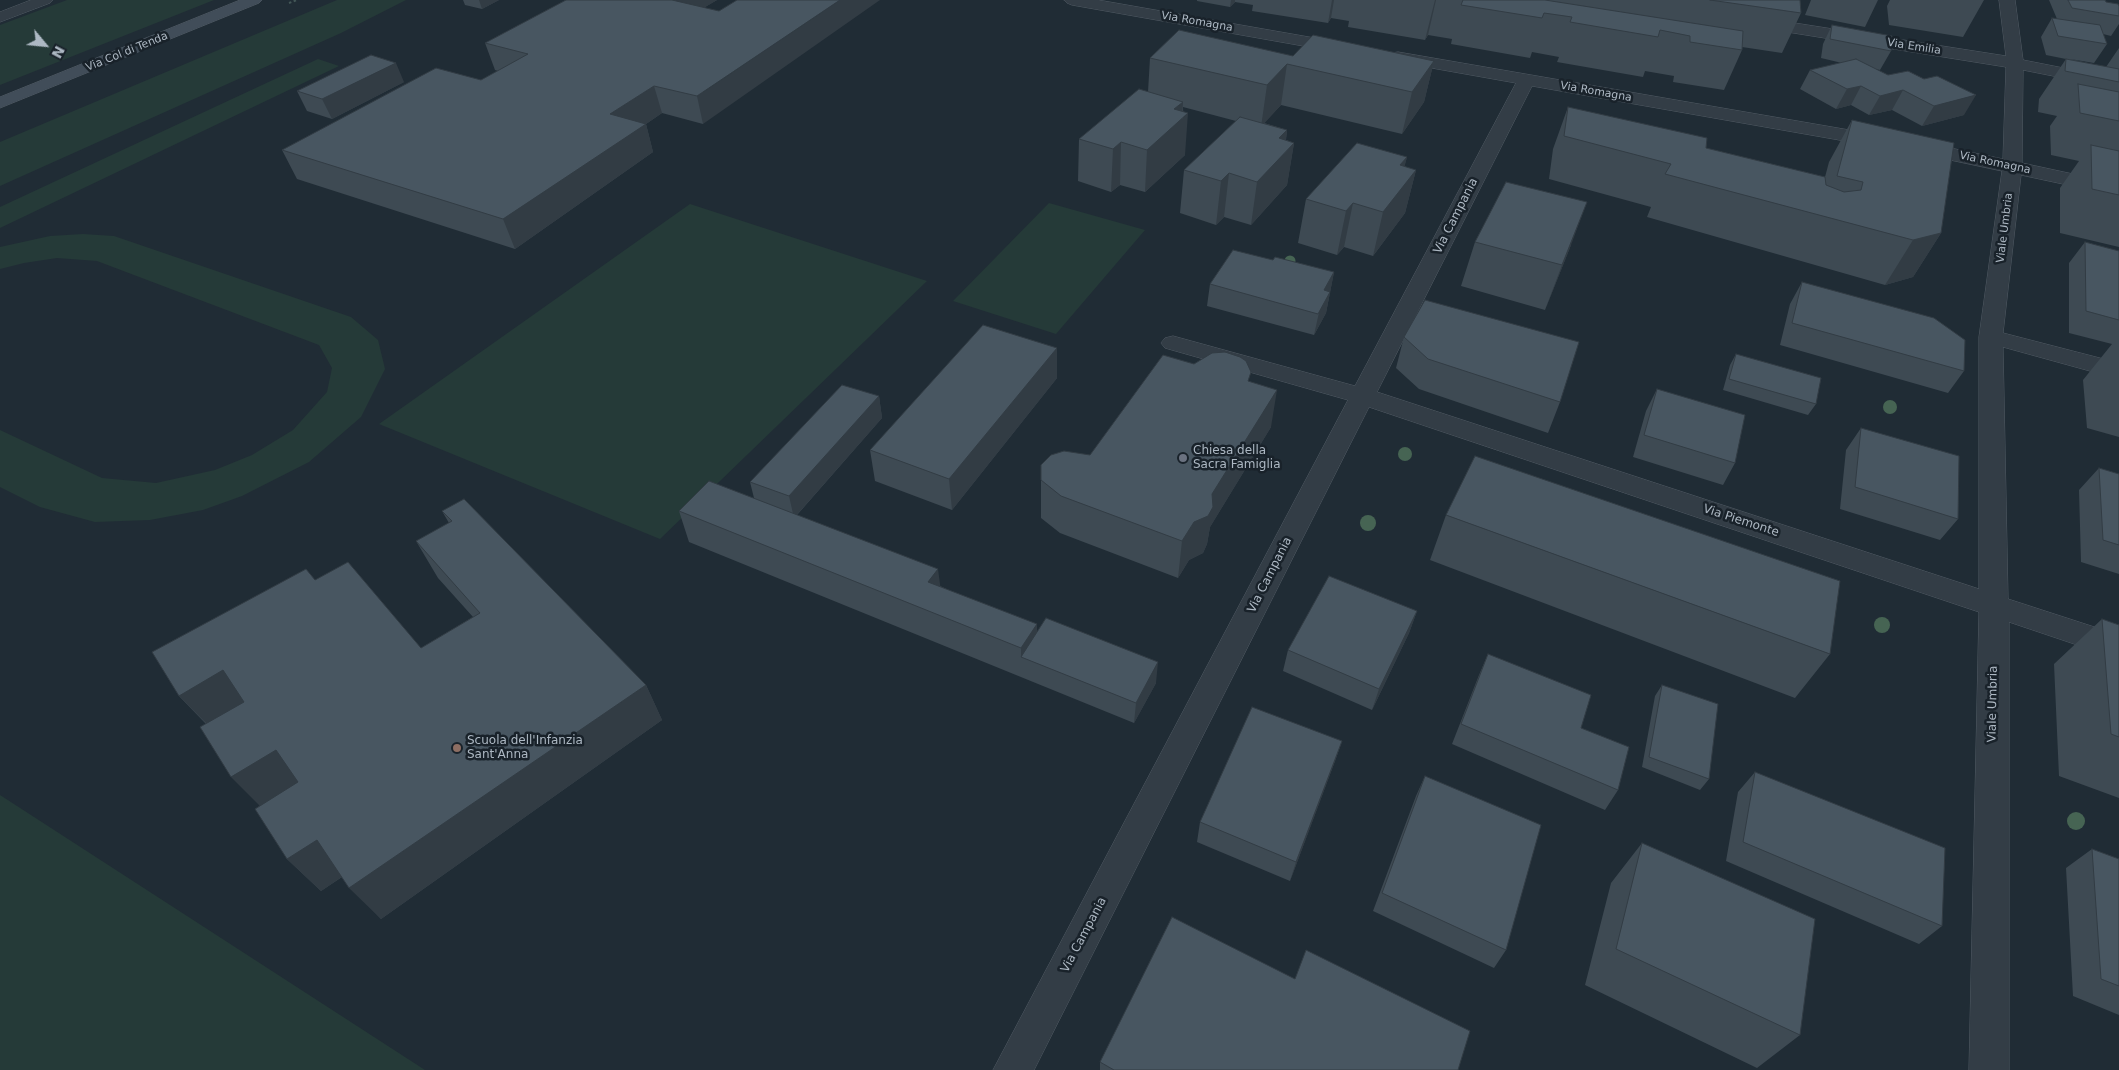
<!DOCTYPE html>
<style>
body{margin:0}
#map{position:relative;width:2119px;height:1070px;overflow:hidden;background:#202c35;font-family:"DejaVu Sans",sans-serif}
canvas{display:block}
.north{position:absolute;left:20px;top:20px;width:50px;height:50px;-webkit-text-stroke:4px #19222a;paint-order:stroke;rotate:118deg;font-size:14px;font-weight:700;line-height:20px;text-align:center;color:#adb8c3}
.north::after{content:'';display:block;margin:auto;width:18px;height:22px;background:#adb8c3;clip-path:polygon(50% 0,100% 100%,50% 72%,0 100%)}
</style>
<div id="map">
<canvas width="2119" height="1070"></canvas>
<div class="north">N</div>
</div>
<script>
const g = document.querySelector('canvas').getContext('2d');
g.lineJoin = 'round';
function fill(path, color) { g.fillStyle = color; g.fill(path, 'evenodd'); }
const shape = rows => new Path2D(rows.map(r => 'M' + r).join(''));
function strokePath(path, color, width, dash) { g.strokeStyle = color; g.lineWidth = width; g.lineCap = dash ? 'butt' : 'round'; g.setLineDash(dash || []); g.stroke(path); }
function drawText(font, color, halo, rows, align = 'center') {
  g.font = font + ' "DejaVu Sans",sans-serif'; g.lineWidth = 5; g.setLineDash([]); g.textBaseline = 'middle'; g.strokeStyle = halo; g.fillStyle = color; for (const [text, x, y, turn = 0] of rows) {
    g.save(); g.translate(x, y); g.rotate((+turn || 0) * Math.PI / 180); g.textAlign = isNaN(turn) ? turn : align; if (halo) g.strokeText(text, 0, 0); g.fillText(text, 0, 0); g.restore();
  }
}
const green = shape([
 [67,0,214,0,0,85,0,25],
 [337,0,406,0,341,33,0,186,0,142],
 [318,59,339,66,0,228,0,207],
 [1049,203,1145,230,1056,334,953,301],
 [690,204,927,281,660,539,379,424],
 [83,234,114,236,351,317,378,340,385,369,361,417,309,462,242,496,203,510,150,520,95,522,40,507,0,487,0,430,102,478,156,483,215,470,252,455,293,430,327,392,332,368,319,345,97,261,57,258,24,263,0,269,0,247,50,236],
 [0,795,425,1070,0,1070]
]);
const path = shape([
 [289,3,297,0]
]);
const minor = shape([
 [31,0,53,0,50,3,0,22,0,12,31,0],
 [1064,0,1098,0,1343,43,1349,44,1351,48,1349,52,1343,53,1072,5,1067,3,1064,0],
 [1999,0,2015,0,2023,60,2119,79,2119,89,2023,70,2022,163,2119,184,2119,196,2021,175,2003,333,2119,363,2119,379,2003,347,2008,599,2119,635,2119,659,2009,622,2009,1070,1969,1070,1979,612,1369,407,1034,1070,993,1070,1348,400,1165,348,1161,343,1165,338,1173,336,1355,386,1516,83,1398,62,1392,61,1390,57,1392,53,1398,52,1936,145,2003,159,2006,67,1756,27,1750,25,1748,22,1750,19,1756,17,2006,56,1999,0],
 [1532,86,1936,157,2002,171,1979,337,1979,589,1377,392,1532,86]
]);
const secondary = shape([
 [240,0,262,0,259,3,0,108,0,97,240,0]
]);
const trees = [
 [1290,261,5.5],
 [1890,407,7],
 [1405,454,7],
 [1368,523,8],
 [1882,625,8],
 [2076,821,9]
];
const wall = shape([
 [463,0,499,0,482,9,465,5],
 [566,0,717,0,705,7,703,124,662,113,646,124,653,152,515,249,297,179,282,150,481,80,498,71,495,70,485,43],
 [1197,0,1800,0,1801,13,1782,53,1742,47,1742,50,1724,90,1673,82,1674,76,1645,71,1643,77,1557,62,1559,57,1532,52,1530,58,1451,44,1452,39,1428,35,1425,40,1348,27,1349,21,1331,18,1328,23,1252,11,1253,5,1235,2,1230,7,1197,1],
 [1811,0,1878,0,1865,27,1805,15],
 [1890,0,1984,0,1963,37,1889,25,1887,6],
 [2049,0,2105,0,2106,2,2119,6,2119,24,2111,36,2103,34,2107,44,2094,63,2070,59,2106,67,2119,48,2119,247,2060,233,2060,188,2079,161,2051,155,2050,126,2057,116,2038,112,2039,99,2066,59,2046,55,2041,37,2052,18,2057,19],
 [1832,25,1891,51,1880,70,1875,69,1964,115,1922,126,1892,110,1869,115,1851,105,1836,109,1800,89,1810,70,1842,63,1821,58,1823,44],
 [1293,56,1434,61,1424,102,1402,134,1281,105,1264,123,1287,130,1286,140,1294,143,1287,185,1251,225,1224,217,1216,225,1180,213,1184,170,1236,121,1183,107,1185,155,1145,192,1120,185,1111,192,1078,181,1079,139,1148,92,1150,58],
 [404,82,332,119,307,111,297,91],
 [1568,107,1706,148,1825,177,1829,162,1852,120,1941,233,1913,277,1885,285,1647,217,1651,207,1549,179,1553,149],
 [1407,157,1404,167,1416,170,1405,213,1373,256,1344,247,1337,255,1298,243,1306,199],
 [1475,242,1571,245,1545,310,1461,286],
 [2085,242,2119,251,2119,437,2087,428,2083,380,2112,344,2069,333,2069,263],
 [1273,260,1334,272,1326,313,1314,335,1207,306,1210,284],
 [1802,282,1964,371,1948,393,1780,345,1790,304],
 [1404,337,1560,402,1548,433,1419,389,1396,368],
 [1057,348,1057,378,952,510,875,481,870,450],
 [1736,354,1816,404,1808,415,1723,390,1730,365],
 [1249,382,1271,427,1210,527,1207,544,1203,553,1189,560,1178,578,1060,533,1041,518,1041,480,1090,455],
 [1657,389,1735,463,1723,485,1633,457,1646,411],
 [879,396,882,418,797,515,940,586,1037,632,1156,683,1134,723,689,542,679,511,754,498,750,482],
 [1861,428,1958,519,1940,540,1840,509,1846,450],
 [2099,468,2119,474,2119,574,2081,562,2079,490],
 [442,511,646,685,662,720,381,919,342,877,321,891,287,859,260,806,206,724,179,696,315,580,421,648,473,617,438,578,416,541,449,523],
 [1446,515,1830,654,1795,698,1430,560],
 [1417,611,1409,633,1372,710,1283,671,1288,650],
 [2102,619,2119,625,2119,798,2059,776,2054,664],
 [1488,654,1581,728,1618,790,1605,810,1452,744,1479,675],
 [1662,685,1709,779,1700,790,1642,767,1655,696],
 [1342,741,1335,761,1290,881,1197,842,1200,822],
 [1755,772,1942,926,1919,944,1726,861,1738,792],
 [1425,776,1506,950,1494,968,1373,911,1416,796],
 [1642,843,1800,1035,1757,1068,1585,985,1611,883],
 [2092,849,2119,859,2119,1015,2073,996,2066,868],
 [1100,1062,1458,1070,1100,1070]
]);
const shadedWall = shape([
 [479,0,499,0,482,9],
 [669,0,717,0,675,25],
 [840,0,880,0,703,124,697,96],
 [1231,0,1235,0,1235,2,1230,7],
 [1332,0,1334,0,1331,18,1328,23],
 [1435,0,1436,0,1428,35,1425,40],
 [1434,61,1424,102,1402,134,1412,92],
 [396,63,404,82,332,119,322,99],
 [1287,64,1281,105,1261,127,1267,85],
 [654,86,662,113,646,124,653,152,515,249,503,219,610,114],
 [1861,86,1851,105,1836,109,1847,89],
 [1903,90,1892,110,1869,115,1880,96],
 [1976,95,1964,115,1922,126,1934,106],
 [1183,102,1182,119,1188,113,1185,155,1145,192,1147,150,1174,109],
 [1287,130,1284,154,1294,143,1287,185,1251,225,1257,182,1279,138],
 [1121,142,1120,185,1111,192,1113,149],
 [1407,157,1398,192,1416,170,1405,213,1373,256,1383,212,1400,165],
 [1229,173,1224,217,1216,225,1221,181],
 [1587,202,1571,245,1545,310,1562,265],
 [1353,203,1344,247,1337,255,1346,211],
 [1941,233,1913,277,1885,285,1913,240],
 [1334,272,1326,313,1314,335,1324,290],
 [1057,348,1057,378,952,510,949,479],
 [1277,390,1271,427,1210,527,1207,544,1203,553,1189,560,1178,578,1182,541],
 [879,396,882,418,794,518,789,496],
 [938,569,942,599,928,582],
 [1417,611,1409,633,1372,710,1379,689],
 [1037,624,1037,654,1021,657,1021,648],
 [1158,662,1156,683,1134,723,1136,703],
 [223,670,255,706,214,731,179,696],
 [646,685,662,720,381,919,349,888],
 [1342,741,1335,761,1290,881,1296,862],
 [276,750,308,784,265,811,231,777],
 [317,840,349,872,321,891,287,859]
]);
const building = shape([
 [566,0,672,0,719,11,737,0,840,0,697,96,654,86,610,114,646,124,503,219,282,150,436,68,481,80,528,54,485,43,566,0],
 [1463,0,1545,0,1743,31,1742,50,1690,42,1690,36,1660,30,1658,37,1570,22,1572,17,1544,13,1542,18,1461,5,1463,0],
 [1710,0,1800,0,1801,13,1710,0],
 [2068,0,2105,0,2106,2,2118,4,2119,6,2119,16,2072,8,2068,0],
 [2052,18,2100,25,2107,44,2058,36,2052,18],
 [1832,25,1892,36,1891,51,1830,39,1832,25],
 [1179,30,1293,56,1313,35,1434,61,1412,92,1287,64,1267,85,1150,58,1179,30],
 [371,55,396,63,322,99,297,91,371,55],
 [1856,59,1888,75,1908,71,1924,79,1937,76,1976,95,1934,106,1903,90,1880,96,1861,86,1847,89,1810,70,1856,59],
 [2066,59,2119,69,2119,82,2065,71,2066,59],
 [2078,84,2119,92,2119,121,2080,113,2078,84],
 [1139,89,1183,102,1174,109,1188,113,1147,150,1121,142,1113,149,1079,139,1139,89],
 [1568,107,1707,138,1706,148,1825,177,1826,185,1844,192,1861,190,1863,182,1837,176,1852,120,1954,143,1941,233,1913,240,1665,174,1671,164,1564,136,1568,107],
 [1240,117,1287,130,1279,138,1294,143,1257,182,1229,173,1221,181,1184,170,1240,117],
 [1357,143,1407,157,1400,165,1416,170,1383,212,1353,203,1346,211,1306,199,1357,143],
 [2091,145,2119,151,2119,195,2092,189,2091,145],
 [1506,182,1587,202,1562,265,1475,242,1506,182],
 [2085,242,2119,251,2119,320,2086,311,2085,242],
 [1233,250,1273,260,1275,257,1334,272,1324,290,1330,292,1318,314,1210,284,1233,250],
 [1802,282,1934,318,1965,340,1964,371,1792,323,1802,282],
 [1425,300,1579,342,1560,402,1428,359,1404,337,1425,300],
 [983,325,1057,348,949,479,870,450,983,325],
 [1225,352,1240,357,1246,361,1251,372,1248,381,1277,390,1212,494,1213,507,1208,516,1194,522,1182,541,1061,496,1041,480,1041,465,1051,455,1064,451,1090,455,1163,355,1194,364,1212,353,1225,352],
 [1736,354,1821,378,1816,404,1729,379,1736,354],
 [842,385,879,396,789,496,750,482,842,385],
 [1657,389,1745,415,1735,463,1644,435,1657,389],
 [1861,428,1959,456,1958,519,1855,487,1861,428],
 [1475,456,1840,581,1830,654,1446,515,1475,456],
 [2099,468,2119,474,2119,545,2103,540,2099,468],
 [709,481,938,569,928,582,1037,624,1021,648,679,511,709,481],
 [464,499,646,685,349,888,317,840,287,859,255,809,298,782,276,750,231,777,200,727,244,702,223,670,179,696,152,652,306,569,315,580,348,562,421,648,480,613,416,541,452,521,442,511,464,499],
 [1329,576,1417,611,1379,689,1288,650,1329,576],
 [1046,618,1158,662,1136,703,1021,657,1046,618],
 [2102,619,2119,625,2119,737,2111,734,2102,619],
 [1488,654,1591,695,1581,728,1629,747,1618,790,1461,724,1488,654],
 [1662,685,1718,704,1709,779,1649,757,1662,685],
 [1252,707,1342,741,1296,862,1200,822,1252,707],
 [1755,772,1945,848,1942,926,1743,842,1755,772],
 [1425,776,1541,825,1506,950,1382,893,1425,776],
 [1642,843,1815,919,1800,1035,1616,949,1642,843],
 [2092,849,2119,859,2119,986,2101,979,2092,849],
 [1172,917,1295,979,1306,950,1470,1031,1458,1070,1114,1070,1100,1062,1172,917]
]);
const markers = [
 [1183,458,5,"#6b7280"],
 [457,748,5,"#8d6e63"]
];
const farStreetnames = [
 ["Via Romagna",1197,22,10],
 ["Via Emilia",1914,47,9],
 ["Via Col di Tenda",127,52,-22],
 ["Via Romagna",1596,92,10],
 ["Via Romagna",1995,163,12],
 ["Viale Umbria",2005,228,-83]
];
const streetNames = [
 ["Via Campania",1456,216,-63],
 ["Via Piemonte",1741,521,18],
 ["Via Campania",1270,575,-63],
 ["Viale Umbria",1993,704,-89],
 ["Via Campania",1084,935,-62]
];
const poiNames = [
 ["Chiesa della",1193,451],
 ["Sacra Famiglia",1193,465],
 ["Scuola dell'Infanzia",467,741],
 ["Sant'Anna",467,755]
];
fill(green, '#253a38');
strokePath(minor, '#515b64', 1);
strokePath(secondary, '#515b64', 1);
strokePath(path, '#435757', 2, [2.5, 2.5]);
fill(minor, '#333d46');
fill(secondary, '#414d59');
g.fillStyle = '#466453';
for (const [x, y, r] of trees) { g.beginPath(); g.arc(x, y, r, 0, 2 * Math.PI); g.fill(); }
fill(wall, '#3e4a53');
fill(shadedWall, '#323c44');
fill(building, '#485661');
strokePath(building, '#323c44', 1);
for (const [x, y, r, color] of markers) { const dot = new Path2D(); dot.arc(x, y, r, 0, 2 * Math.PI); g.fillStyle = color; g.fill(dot); strokePath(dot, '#19222a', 2); }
drawText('11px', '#adb8c3', '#19222a', farStreetnames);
drawText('12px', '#adb8c3', '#19222a', streetNames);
drawText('12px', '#adb8c3', '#19222a', poiNames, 'left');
</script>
